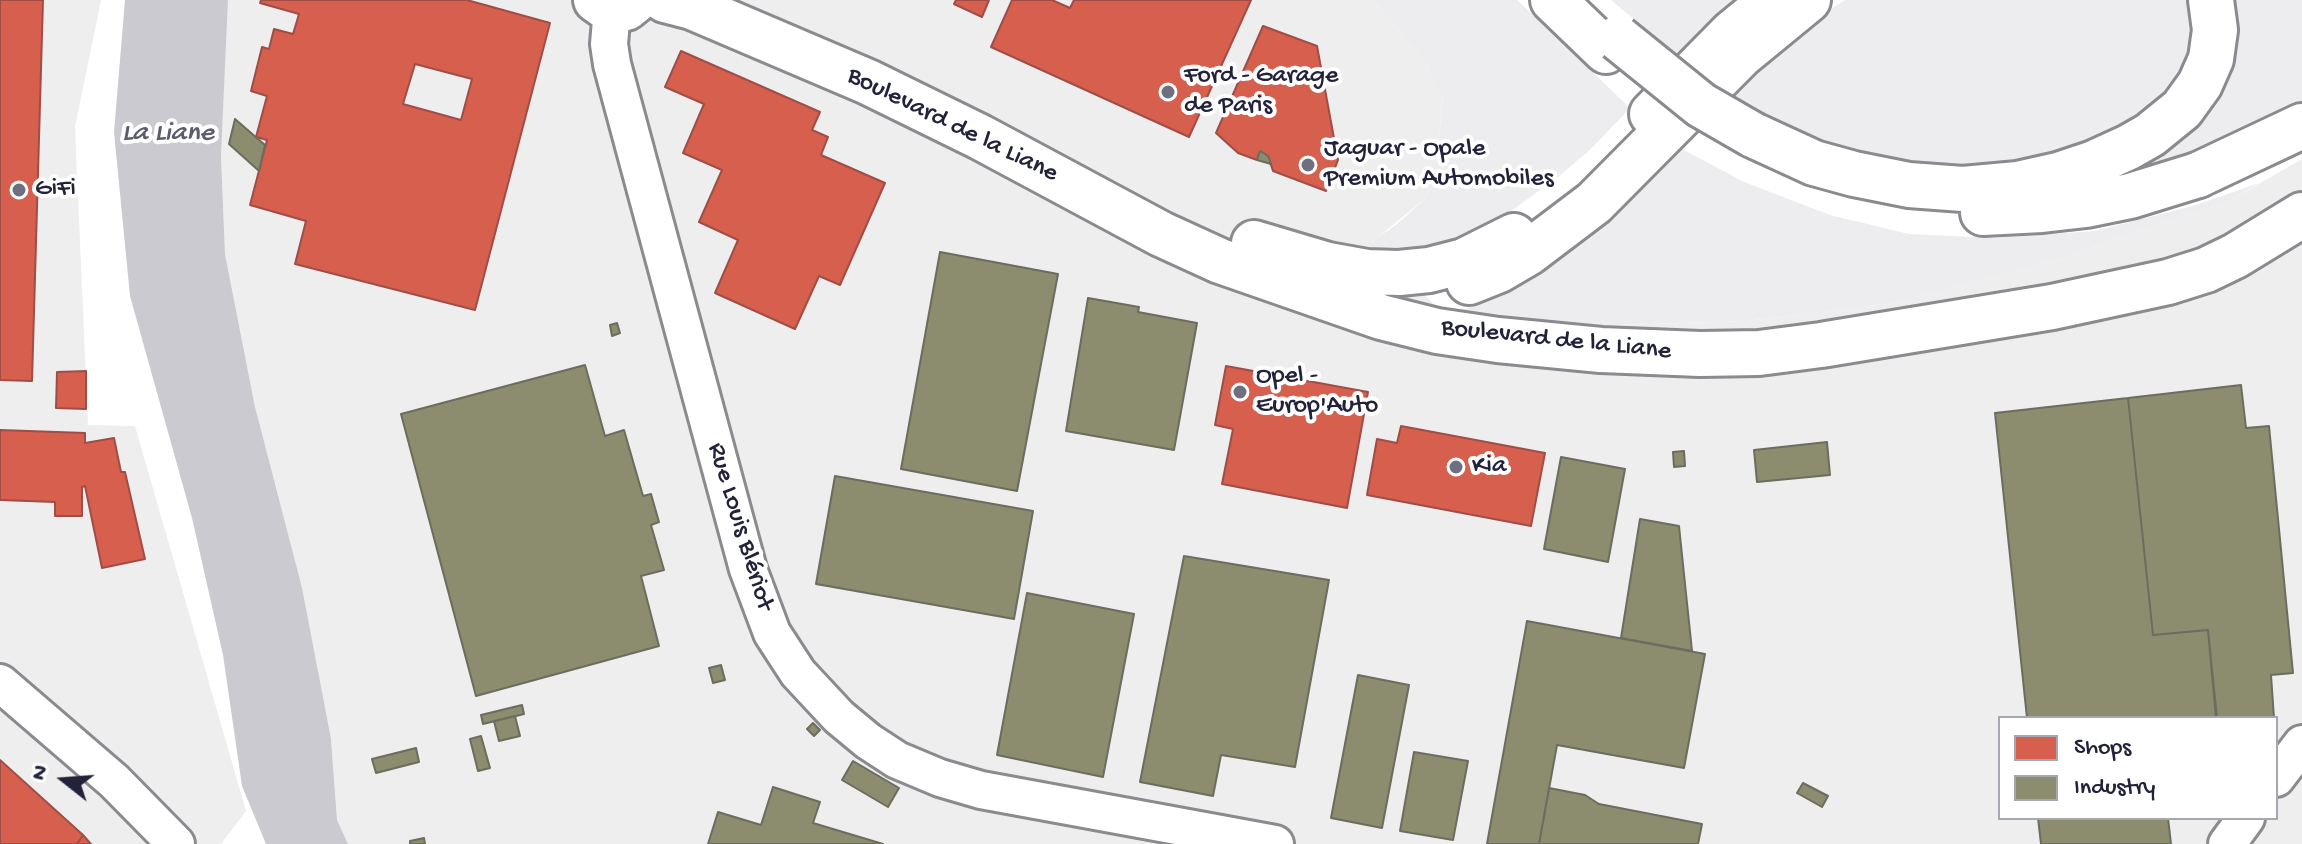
<!DOCTYPE html>
<meta charset="utf-8">
<style>
body{margin:0}
#map{position:relative;width:2302px;height:844px;overflow:hidden;background:#fff;font-family:"Gochi Hand",sans-serif}
canvas{display:block}
.legend{position:absolute;left:1998px;top:716px;width:280px;height:104px;box-sizing:border-box;background:#fff;border:2px solid #a7a7b1;margin:0;padding:10px 14px;list-style:none;font-size:24px;color:#22223b}
.legend li{display:flex;align-items:center;gap:16px;height:40px}
.legend b{width:40px;border:2px solid #a7a7b1}
.north{position:absolute;left:24px;top:740px;width:80px;height:80px;-webkit-text-stroke:6px #fff;paint-order:stroke;rotate:287deg;font-size:22px;font-weight:700;line-height:32px;text-align:center;color:#22223b}
.north::after{content:'';display:block;margin:auto;width:28px;height:36px;background:#22223b;clip-path:polygon(50% 0,100% 100%,50% 72%,0 100%)}
</style>
<div id="map">
<canvas width="2302" height="844"></canvas>
<ul class="legend">
<li><b style="height:22px;background:#d6604d"></b>Shops</li>
<li><b style="height:22px;background:#8c8c6e"></b>Industry</li>
</ul>
<div class="north">N</div>
</div>
<script>
const g = document.querySelector('canvas').getContext('2d');
g.lineJoin = 'round';
function fill(path, color) { g.fillStyle = color; g.fill(path, 'evenodd'); }
const shape = rows => new Path2D(rows.map(r => 'M' + r).join(''));
function strokePath(path, color, width, dash) { g.strokeStyle = color; g.lineWidth = width; g.lineCap = dash ? 'butt' : 'round'; g.setLineDash(dash || []); g.stroke(path); }
function drawText(font, color, halo, rows, align = 'center') {
  g.font = font + ' "Gochi Hand",sans-serif'; g.lineWidth = 8; g.setLineDash([]); g.textBaseline = 'middle'; g.strokeStyle = halo; g.fillStyle = color; for (const [text, x, y, turn = 0] of rows) {
    g.save(); g.translate(x, y); g.rotate((+turn || 0) * Math.PI / 180); g.textAlign = isNaN(turn) ? turn : align; if (halo) g.strokeText(text, 0, 0); g.fillText(text, 0, 0); g.restore();
  }
}
const built = shape([
 [0,0,101,0,75,127,88,425,135,426,246,811,221,844,0,844],
 [228,0,1373,0,1426,63,1443,96,1435,176,1426,198,1373,241,1446,317,1581,326,1746,321,1894,303,2050,262,2227,202,2302,159,2302,844,348,844,337,820,331,738,255,407,225,254,221,156],
 [2000,718,2276,718,2276,818,2000,818]
]);
const green = shape([
 [1373,0,1517,0,1630,108,1593,147,1558,177,1496,222,1459,239,1420,248,1380,249,1372,241,1396,225,1426,198,1435,176,1443,97,1426,63],
 [1611,0,1737,0,1678,56],
 [1845,0,2302,0,2302,107,2201,154,2099,185,1980,174,1832,154,1724,95,1803,27],
 [1682,149,1744,182,1830,215,1909,234,1994,238,2095,231,2196,205,2259,183,2227,202,2050,262,1895,303,1746,321,1581,326,1446,317,1509,291,1604,225]
]);
const water = shape([
 [125,0,228,0,221,156,225,254,255,407,302,588,331,739,337,820,348,844,266,844,242,786,223,655,192,518,130,296,114,132]
]);
const shops = shape([
 [0,0,43,0,32,381,0,380,0,0],
 [261,0,467,0,550,23,475,310,295,264,306,221,250,205,267,140,256,137,267,96,251,91,262,47,269,49,274,29,293,34,299,14,260,3,261,0],
 [415,64,472,79,461,120,403,104,415,64],
 [956,0,989,0,982,17,954,4,956,0],
 [1012,0,1052,0,1070,8,1074,0,1251,0,1189,137,991,47,1012,0],
 [1263,26,1317,46,1338,160,1326,191,1273,171,1268,156,1260,151,1257,160,1238,153,1216,133,1263,26],
 [681,51,820,112,812,130,828,137,821,155,885,183,840,285,819,276,795,329,715,293,738,240,699,222,722,170,683,153,704,104,665,87,681,51],
 [1226,366,1368,392,1347,508,1222,484,1233,429,1215,425,1226,366],
 [86,371,86,409,56,408,57,372,86,371],
 [1401,426,1545,453,1531,526,1367,495,1377,439,1397,443,1401,426],
 [0,430,85,433,85,443,114,438,121,472,125,472,145,559,102,568,85,486,82,487,82,516,55,516,55,502,0,500,0,430],
 [0,760,83,835,77,844,0,844,0,760],
 [83,835,90,843,91,844,77,844,83,835]
]);
const industry = shape([
 [235,119,265,145,259,171,229,144,235,119],
 [1260,151,1268,156,1271,164,1257,160,1260,151],
 [940,252,1058,274,1017,491,901,469,940,252],
 [1088,298,1139,307,1138,312,1197,323,1174,450,1066,431,1088,298],
 [617,323,620,333,612,336,610,325,617,323],
 [585,365,605,436,624,430,643,496,651,494,659,522,651,525,664,570,641,576,659,646,476,696,401,414,585,365],
 [2241,385,2246,428,2269,426,2293,673,2271,675,2274,718,2217,718,2208,630,2153,635,2128,398,2241,385],
 [2128,398,2153,635,2208,630,2216,718,2027,718,1995,413,2128,398],
 [1827,442,1830,475,1757,482,1754,450,1827,442],
 [1684,451,1685,466,1674,467,1673,452,1684,451],
 [1561,457,1625,469,1608,562,1544,549,1561,457],
 [835,476,1033,511,1014,619,816,584,835,476],
 [1640,519,1679,526,1692,651,1621,638,1640,519],
 [1184,556,1329,580,1295,767,1221,755,1213,796,1140,782,1184,556],
 [1027,593,1134,614,1103,777,997,755,1027,593],
 [1527,621,1705,654,1684,768,1557,745,1539,844,1487,844,1527,621],
 [721,665,725,680,713,683,709,668,721,665],
 [1358,675,1409,685,1382,828,1331,818,1358,675],
 [522,705,524,714,483,724,481,715,522,705],
 [515,716,520,736,499,741,494,721,515,716],
 [813,723,820,730,814,736,807,729,813,723],
 [481,736,490,768,478,771,470,739,481,736],
 [416,748,419,762,376,773,372,759,416,748],
 [1414,752,1468,761,1453,840,1400,831,1414,752],
 [853,761,899,788,888,807,842,780,853,761],
 [1803,783,1828,796,1822,807,1797,793,1803,783],
 [773,787,820,802,813,823,883,844,708,844,718,812,761,825,773,787],
 [1549,788,1585,795,1599,804,1702,824,1698,844,1539,844,1549,788],
 [2038,818,2168,818,2171,844,2041,844,2038,818],
 [424,838,425,844,410,844,410,841,424,838]
]);
const minor = shape([
 [612,9,609,44,612,64,748,569,772,633,798,673,839,717,868,741,897,760,940,778,981,790,1275,844],
 [0,683,114,781,176,844],
 [2276,778,2302,744],
 [2227,844,2246,818]
]);
const major = shape([
 [596,0,606,7,616,10,626,8,636,0],
 [665,0,692,7,868,82,980,137,1161,234,1220,261,1381,317,1437,331,1498,340,1601,350,1700,354,1759,353,1821,345,2052,307,2168,282,2206,270,2235,256,2302,215],
 [1652,114,1732,33,1772,0],
 [2198,175,2302,126],
 [1254,243,1328,265,1367,272,1399,273,1429,270,1464,261,1514,236]
]);
const highway = shape([
 [1553,0,1606,51],
 [1753,135,1814,163,1854,174,1909,185,1963,189,2018,184,2058,175,2094,163,2129,147,2150,135,2182,109,2200,84,2211,59,2215,30,2211,0],
 [1983,213,2042,210,2086,205,2130,196,2198,175],
 [1469,282,1499,270,1528,253,1594,203,1741,55,1808,0]
]);
const highwayBridge = shape([
 [1618,38,1701,105,1753,135]
]);
const markers = [
 [1168,92,8,"#6f6f80"],
 [1308,165,8,"#6f6f80"],
 [19,190,8,"#6f6f80"],
 [1240,392,8,"#6f6f80"],
 [1456,467,8,"#6f6f80"]
];
const poiNames = [
 ["Ford - Garage",1184,77],
 ["de Paris",1184,107],
 ["Jaguar - Opale",1324,150],
 ["Premium Automobiles",1324,180],
 ["GiFi",35,190],
 ["Opel -",1256,377],
 ["Europ'Auto",1256,407],
 ["Kia",1472,467]
];
const streetNames = [
 ["Boulevard de la Liane",952,126,26],
 ["Boulevard de la Liane",1556,341,6],
 ["Rue Louis Blériot",739,527,73]
];
const waterNames = [
 ["La Liane",168,135]
];
fill(built, '#eeeeef');
fill(green, '#ededef');
fill(water, '#cacad0');
fill(shops, '#d6604d');
strokePath(shops, '#a04d48', 2);
fill(industry, '#8c8c6e');
strokePath(industry, '#6c6c5f', 2);
strokePath(minor, '#8a8a8f', 42);
strokePath(major, '#8a8a8f', 50);
strokePath(highway, '#8a8a8f', 50);
strokePath(minor, '#fff', 36);
strokePath(major, '#fff', 44);
strokePath(highway, '#fff', 44);
strokePath(highwayBridge, '#8a8a8f', 50, []);
strokePath(highwayBridge, '#fff', 44);
for (const [x, y, r, color] of markers) { const dot = new Path2D(); dot.arc(x, y, r, 0, 2 * Math.PI); g.fillStyle = color; g.fill(dot); strokePath(dot, '#fff', 3); }
drawText('26px', '#22223b', '#fff', poiNames, 'left');
drawText('26px', '#22223b', '#fff', streetNames);
drawText('italic 28px', '#5c5c6f', '#fff', waterNames);
</script>
